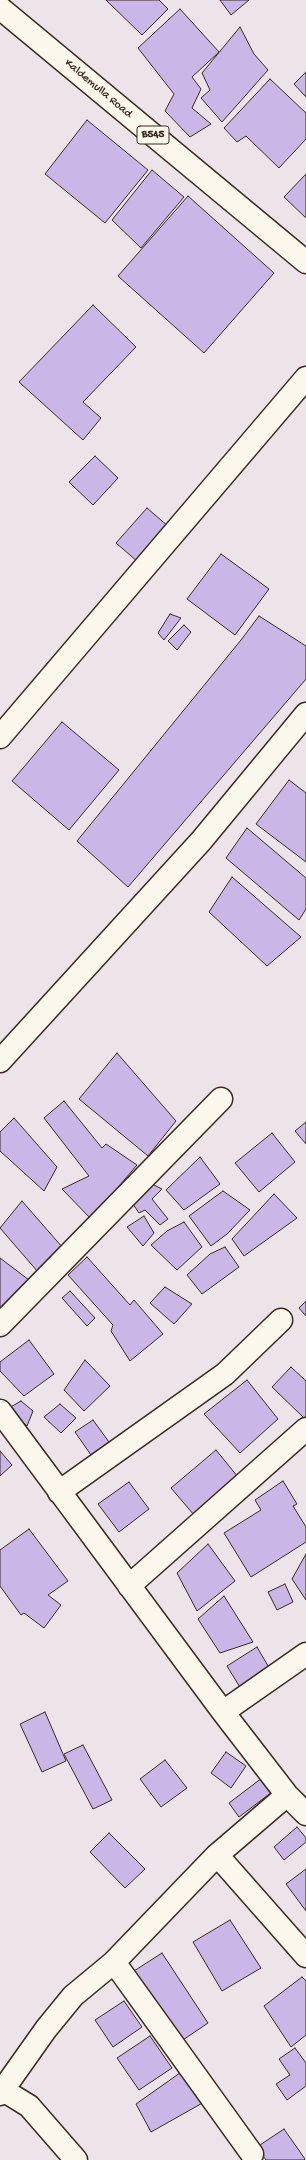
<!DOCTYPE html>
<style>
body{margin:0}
canvas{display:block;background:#ede4ea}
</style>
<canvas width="306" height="2160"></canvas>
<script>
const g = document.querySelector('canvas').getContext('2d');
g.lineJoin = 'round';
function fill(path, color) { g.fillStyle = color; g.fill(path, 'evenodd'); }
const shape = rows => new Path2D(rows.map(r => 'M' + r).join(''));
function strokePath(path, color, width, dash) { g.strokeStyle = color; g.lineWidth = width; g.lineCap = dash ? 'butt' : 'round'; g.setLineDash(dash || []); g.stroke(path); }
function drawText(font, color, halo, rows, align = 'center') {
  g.font = font + ' "Gochi Hand",sans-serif'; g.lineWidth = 3; g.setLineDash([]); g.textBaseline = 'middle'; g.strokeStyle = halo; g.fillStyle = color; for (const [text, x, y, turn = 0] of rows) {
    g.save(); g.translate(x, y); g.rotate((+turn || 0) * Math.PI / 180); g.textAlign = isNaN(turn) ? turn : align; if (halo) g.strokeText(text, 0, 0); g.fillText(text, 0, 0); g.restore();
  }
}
const building = shape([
 [106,0,159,0,168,9,142,35,106,0],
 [220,0,249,0,231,15,220,0],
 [180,9,219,52,192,77,201,89,192,108,211,124,190,137,165,111,174,94,138,48,180,9],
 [240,27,254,54,268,70,222,122,201,98,210,90,202,73,240,27],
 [306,72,306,97,294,84,306,72],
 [270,79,306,113,306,139,279,168,246,136,237,142,224,128,270,79],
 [87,120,148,170,105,223,45,174,87,120],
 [152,170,184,197,141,248,112,220,152,170],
 [306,174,306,218,284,197,306,174],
 [188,196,274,273,204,353,118,276,188,196],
 [93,305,136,347,83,402,101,418,83,440,19,382,93,305],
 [95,456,118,478,93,505,69,482,95,456],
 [147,508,169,527,138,562,116,543,147,508],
 [221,554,269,589,235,635,187,599,221,554],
 [170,614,181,618,164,640,158,633,170,614],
 [259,616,306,646,306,679,128,887,77,841,241,640,259,616],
 [184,625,191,632,177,650,168,641,184,625],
 [62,722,119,770,69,830,12,781,62,722],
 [289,780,306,793,306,862,256,824,289,780],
 [247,828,306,878,306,909,299,920,226,858,247,828],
 [232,877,301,937,267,966,209,912,232,877],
 [117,1053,176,1121,148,1156,79,1099,117,1053],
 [64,1101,102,1148,106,1144,137,1165,91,1219,62,1189,89,1176,44,1118,64,1101],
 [14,1118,57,1167,44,1191,0,1151,0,1132,14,1118],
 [306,1122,306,1144,295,1131,306,1122],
 [272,1133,295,1162,259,1192,235,1163,272,1133],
 [200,1157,220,1184,184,1210,166,1190,200,1157],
 [148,1182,162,1189,152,1199,168,1219,160,1225,145,1210,139,1213,131,1201,148,1182],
 [223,1191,250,1210,227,1234,211,1246,189,1216,223,1191],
 [274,1194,297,1218,244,1256,232,1239,274,1194],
 [22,1201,63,1248,38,1272,0,1228,22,1201],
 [144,1216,154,1233,143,1246,127,1227,144,1216],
 [184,1222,202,1247,177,1270,151,1245,167,1231,184,1222],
 [225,1247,239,1267,202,1294,187,1275,210,1254,225,1247],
 [87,1257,130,1305,134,1300,163,1334,130,1361,111,1331,113,1325,68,1275,87,1257],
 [0,1258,29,1280,6,1312,0,1308,0,1258],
 [165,1287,192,1304,174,1324,150,1303,165,1287],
 [70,1291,95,1318,87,1326,62,1298,70,1291],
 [306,1301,306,1316,299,1308,306,1301],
 [29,1340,54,1374,24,1396,0,1371,0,1362,29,1340],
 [85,1360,110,1386,84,1411,64,1390,85,1360],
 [291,1367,306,1381,306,1416,304,1418,272,1387,291,1367],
 [247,1380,278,1419,240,1453,204,1414,247,1380],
 [21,1401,33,1411,27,1426,9,1408,21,1401],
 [60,1404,76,1418,61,1433,44,1417,60,1404],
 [93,1420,109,1442,91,1455,75,1432,93,1420],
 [216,1450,238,1477,194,1515,171,1488,216,1450],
 [0,1451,12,1465,0,1476,0,1451],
 [283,1481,297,1504,293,1506,306,1527,306,1542,251,1577,224,1533,261,1510,255,1500,283,1481],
 [129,1482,149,1509,119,1532,98,1504,129,1482],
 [29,1529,68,1581,48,1595,61,1605,44,1628,24,1613,21,1615,0,1586,0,1550,29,1529],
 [208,1544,235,1581,197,1611,177,1573,208,1544],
 [306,1554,306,1600,292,1579,306,1554],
 [285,1584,293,1602,277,1610,268,1592,285,1584],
 [224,1596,253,1642,220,1653,198,1619,224,1596],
 [257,1647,271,1671,241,1689,227,1666,257,1647],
 [45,1712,66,1761,42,1772,20,1724,45,1712],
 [83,1745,112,1800,93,1809,64,1754,83,1745],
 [226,1752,246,1766,231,1788,211,1773,226,1752],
 [165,1760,187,1788,161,1807,140,1779,165,1760],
 [262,1778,272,1792,239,1817,229,1803,262,1778],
 [297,1827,306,1838,306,1842,284,1860,274,1847,297,1827],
 [109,1833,145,1869,125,1888,90,1852,109,1833],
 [306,1869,306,1911,286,1884,306,1869],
 [230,1920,261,1968,222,1991,193,1942,230,1920],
 [162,1953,208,2023,177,2044,134,1971,162,1953],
 [302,1977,306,1981,306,2035,291,2047,264,2006,302,1977],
 [124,2001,142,2027,113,2047,95,2020,124,2001],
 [150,2036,172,2068,139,2090,117,2058,150,2036],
 [295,2048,306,2063,306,2086,287,2100,276,2084,290,2075,279,2059,295,2048],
 [187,2068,206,2101,151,2132,136,2104,187,2068],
 [284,2129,305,2159,304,2160,266,2160,257,2147,284,2129]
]);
const minor = shape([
 [0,737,306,378],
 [0,1061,201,841,306,714],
 [0,1325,221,1099],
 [0,1411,223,1712,287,1795,306,1814],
 [59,1492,225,1374,281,1320],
 [129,1586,306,1429],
 [223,1712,306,1654],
 [217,1855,306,1956],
 [114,1962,252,2154],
 [3,2090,29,2106,76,2160],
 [0,2094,46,2029,73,1996,114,1962,217,1855,287,1795]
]);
const major = shape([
 [0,8,306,262]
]);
const shields = [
 [153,135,32]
];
const shieldNames = [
 ["B545",153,135]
];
const streetNames = [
 ["Kaldemulla Road",98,89,40]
];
fill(building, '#cbb7e7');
strokePath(building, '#3b2a1e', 1);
strokePath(minor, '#3b2a1e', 25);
strokePath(major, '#3b2a1e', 25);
strokePath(minor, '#fbf7ec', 22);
strokePath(major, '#fbf7ec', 22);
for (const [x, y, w] of shields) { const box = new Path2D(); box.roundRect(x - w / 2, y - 9, w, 18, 3); g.fillStyle = '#fbf7ec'; g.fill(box); strokePath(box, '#3b2a1e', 1); }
drawText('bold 11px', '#3b2a1e', null, shieldNames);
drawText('12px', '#3b2a1e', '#fbf7ec', streetNames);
</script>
